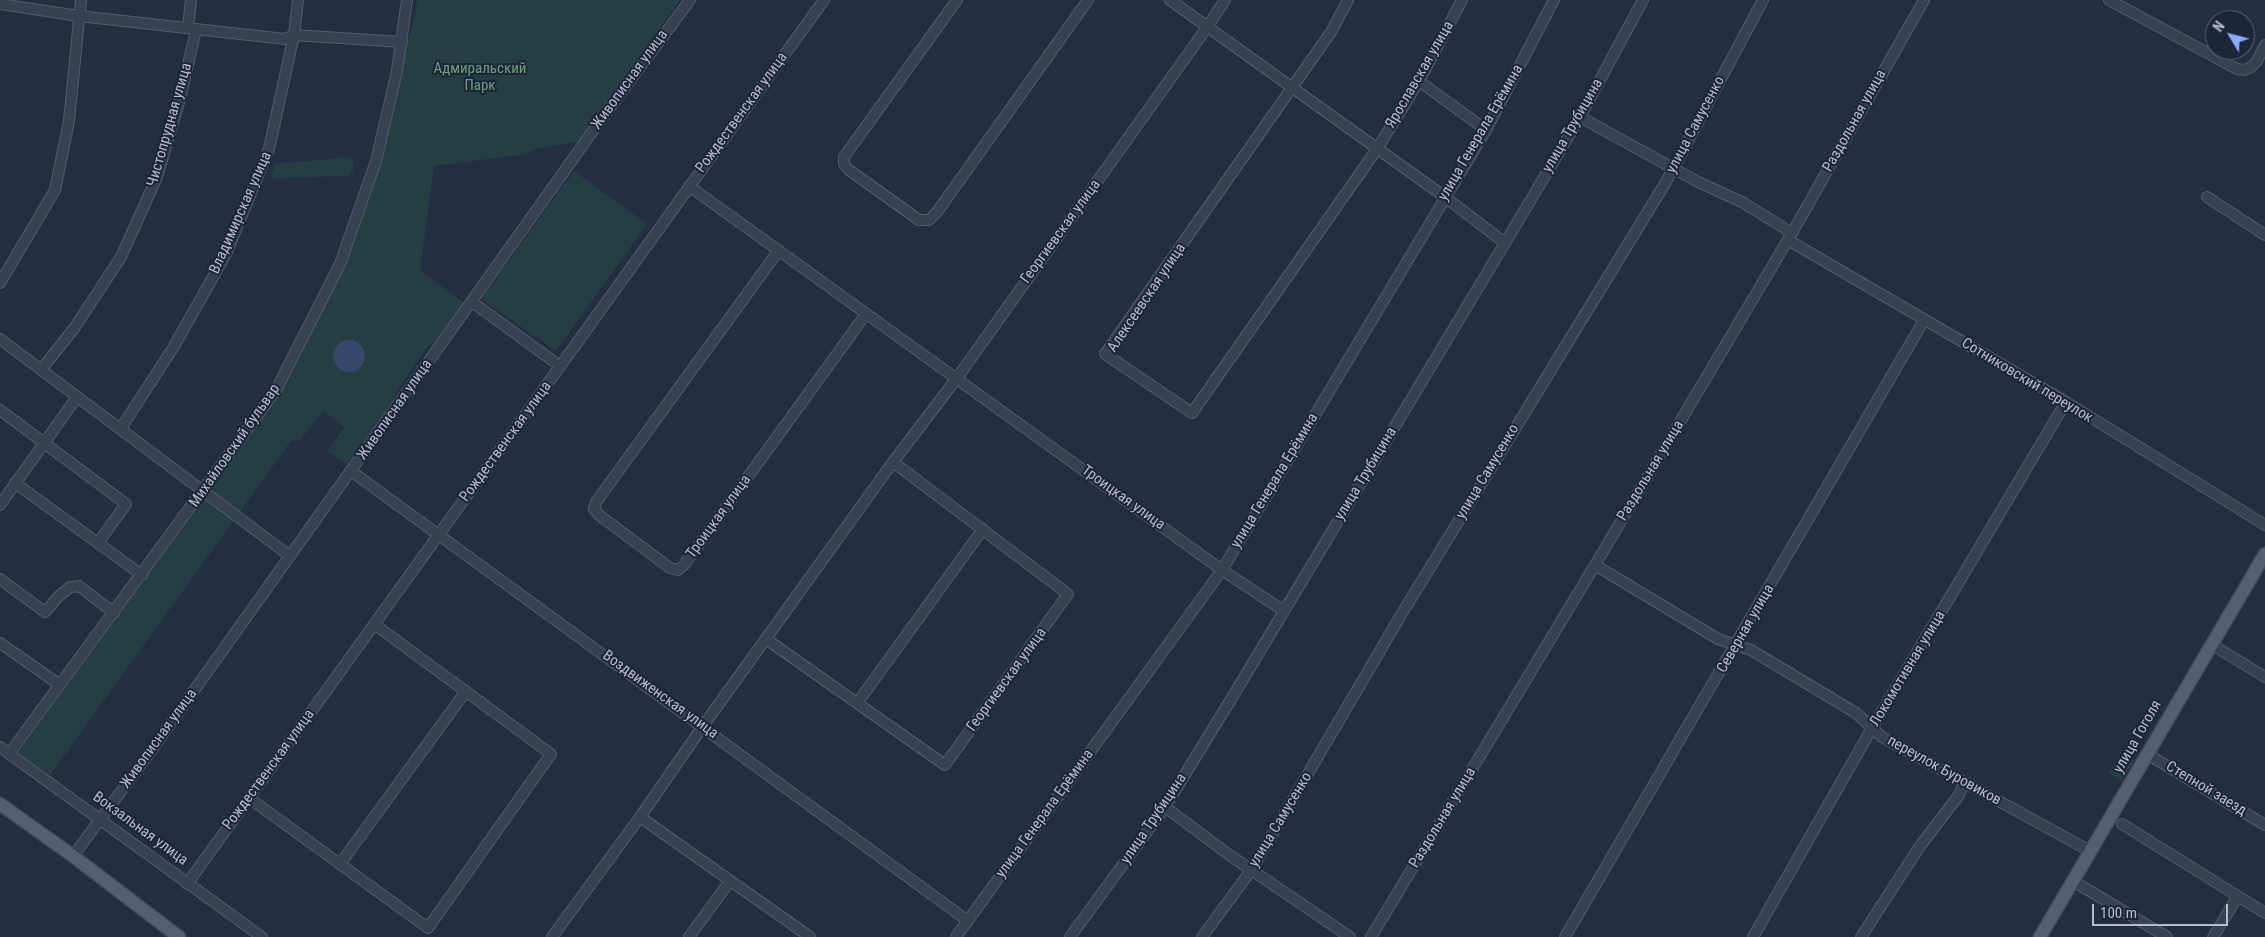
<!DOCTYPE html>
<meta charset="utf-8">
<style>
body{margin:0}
#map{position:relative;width:2265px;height:937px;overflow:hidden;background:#232e43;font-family:"Roboto Condensed",sans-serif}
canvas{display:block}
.north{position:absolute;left:2205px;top:10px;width:50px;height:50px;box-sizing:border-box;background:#1d2538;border:1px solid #5a6173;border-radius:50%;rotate:307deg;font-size:14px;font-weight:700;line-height:20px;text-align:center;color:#b5bccc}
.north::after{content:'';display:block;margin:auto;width:18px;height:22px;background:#87abff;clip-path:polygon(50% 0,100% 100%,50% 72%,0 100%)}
.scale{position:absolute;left:2092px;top:904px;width:136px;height:22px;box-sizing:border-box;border:2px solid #b5bccc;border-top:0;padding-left:6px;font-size:15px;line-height:18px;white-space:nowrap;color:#b5bccc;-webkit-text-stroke:4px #1d2538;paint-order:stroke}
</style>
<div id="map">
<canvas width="2265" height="937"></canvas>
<div class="north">N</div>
<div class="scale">100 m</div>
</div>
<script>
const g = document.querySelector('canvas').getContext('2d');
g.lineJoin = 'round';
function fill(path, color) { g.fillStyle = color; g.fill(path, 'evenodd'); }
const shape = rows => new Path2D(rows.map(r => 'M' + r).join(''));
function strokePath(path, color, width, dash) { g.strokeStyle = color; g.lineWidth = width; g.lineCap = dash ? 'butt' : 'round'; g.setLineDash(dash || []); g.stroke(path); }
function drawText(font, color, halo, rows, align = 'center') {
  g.font = font + ' "Roboto Condensed",sans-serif'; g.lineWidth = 4; g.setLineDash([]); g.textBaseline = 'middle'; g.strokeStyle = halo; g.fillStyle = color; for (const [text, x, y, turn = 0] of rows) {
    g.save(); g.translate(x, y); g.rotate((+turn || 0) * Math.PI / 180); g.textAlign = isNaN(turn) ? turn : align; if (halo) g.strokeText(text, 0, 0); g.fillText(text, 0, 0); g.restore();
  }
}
const green = shape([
 [417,0,680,0,581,141,536,149,527,154,434,166,420,270,463,302,463,305,437,341,427,347,396,392,392,403,347,464,327,451,345,427,323,411,300,440,291,441,50,775,18,753,278,395,374,175,415,15],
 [353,157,353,171,348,176,271,178,275,164],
 [574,171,647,224,556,351,481,299],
 [2120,754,2134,761,2122,781,2109,773]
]);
const water = shape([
 '333 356a16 16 0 1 1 32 0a16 16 0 1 1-32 0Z'
]);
const minor = shape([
 [957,0,844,157,844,164,849,170,919,220,929,220,937,212,1088,0],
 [1170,0,1445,197,1505,243],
 [1348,0,1331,32,1105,354,1192,413,1377,149,1419,81,1462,0],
 [2109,0,2237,69,2245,70,2251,67,2257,61,2265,45],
 [0,4,79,16,285,39,294,35,402,42],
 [188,28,191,0],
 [1419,81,1486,130],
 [1580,117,1698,182,1742,202,1792,233],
 [689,186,1222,570,1284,611],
 [2207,197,2265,235],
 [1788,240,2066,402,2265,525],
 [779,250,596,502,594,509,599,515,670,568,678,570,684,565,866,314],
 [0,283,55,190,69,121,81,0],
 [472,302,553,361],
 [0,339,290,556],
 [41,370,75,327,121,257,157,177,180,99,196,30],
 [0,410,126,504,98,543],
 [121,428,173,348,226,254,269,149,294,35,298,0],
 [351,471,968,921],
 [15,483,142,575],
 [0,505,77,397],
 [1595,565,1718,639,1751,650,1856,713,1882,737,2090,851],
 [0,579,45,612,59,596,70,587,79,586,114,613],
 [766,639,945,765,1068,594,893,462],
 [0,643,60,685],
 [2211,644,2265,677],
 [858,702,983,529],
 [0,747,262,937],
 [9,754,276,390,340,264,376,161,397,71,407,0],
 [2147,754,2265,825],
 [249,798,428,928,551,754,374,624],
 [1165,807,1228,854,1350,937],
 [640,817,810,937],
 [2122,824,2265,913],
 [73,856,148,755,600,121,690,0],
 [340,864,466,691],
 [2073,881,2167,937],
 [187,884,824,0],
 [552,937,640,817,703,726,893,462,957,378,1208,26,1225,0],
 [689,937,730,881],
 [956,937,1222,570,1486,130,1554,0],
 [1070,937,1165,807,1233,696,1505,243,1580,117,1643,0],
 [1202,937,1252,869,1401,615,1666,182,1763,0],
 [1371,937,1595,565,1792,233,1924,0],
 [1565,937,1924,320],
 [1753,937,1872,728,2066,402],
 [1861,937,1920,846,1959,795,1965,782],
 [2213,937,2238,896]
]);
const major = shape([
 [0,804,73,856,179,937],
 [2040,937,2265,554]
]);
const parkNames = [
 ["Адмиральский",480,69],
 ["Парк",480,86]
];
const streetNames = [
 ["Ярославская улица",1420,75,-60],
 ["Живописная улица",630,80,-54],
 ["Рождественская улица",742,113,-54],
 ["Раздольная улица",1855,121,-61],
 ["Чистопрудная улица",170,125,-74],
 ["улица Самусенко",1696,125,-62],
 ["улица Трубицина",1573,126,-60],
 ["улица Генерала Ерёмина",1481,133,-60],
 ["Владимирская улица",241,213,-66],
 ["Георгиевская улица",1061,232,-54],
 ["Алексеевская улица",1147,298,-56],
 ["Сотниковский переулок",2027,381,31],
 ["Живописная улица",395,410,-55],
 ["Рождественская улица",506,442,-54],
 ["Михайловский бульвар",235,446,-55],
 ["Раздольная улица",1651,471,-59],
 ["улица Самусенко",1488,472,-59],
 ["улица Трубицина",1366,474,-59],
 ["улица Генерала Ерёмина",1275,481,-59],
 ["Троицкая улица",1123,498,36],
 ["Троицкая улица",719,517,-54],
 ["Северная улица",1746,629,-60],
 ["Локомотивная улица",1908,669,-59],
 ["Георгиевская улица",1007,680,-54],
 ["Воздвиженская улица",660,695,36],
 ["улица Гоголя",2138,737,-60],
 ["Живописная улица",159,739,-54],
 ["Рождественская улица",269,770,-54],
 ["переулок Буровиков",1944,771,29],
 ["Степной заезд",2206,789,31],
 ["улица Генерала Ерёмина",1045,814,-54],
 ["Раздольная улица",1443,818,-59],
 ["улица Трубицина",1154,819,-56],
 ["улица Самусенко",1281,820,-59],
 ["Вокзальная улица",140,829,36]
];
fill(green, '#253e44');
fill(water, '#36486b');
strokePath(minor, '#535b6d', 12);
strokePath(major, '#42495c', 15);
strokePath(minor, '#384152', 10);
strokePath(major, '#565f72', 12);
drawText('15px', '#6aa07b', '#1d2538', parkNames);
drawText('15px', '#b5bccc', '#1d2538', streetNames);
</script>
